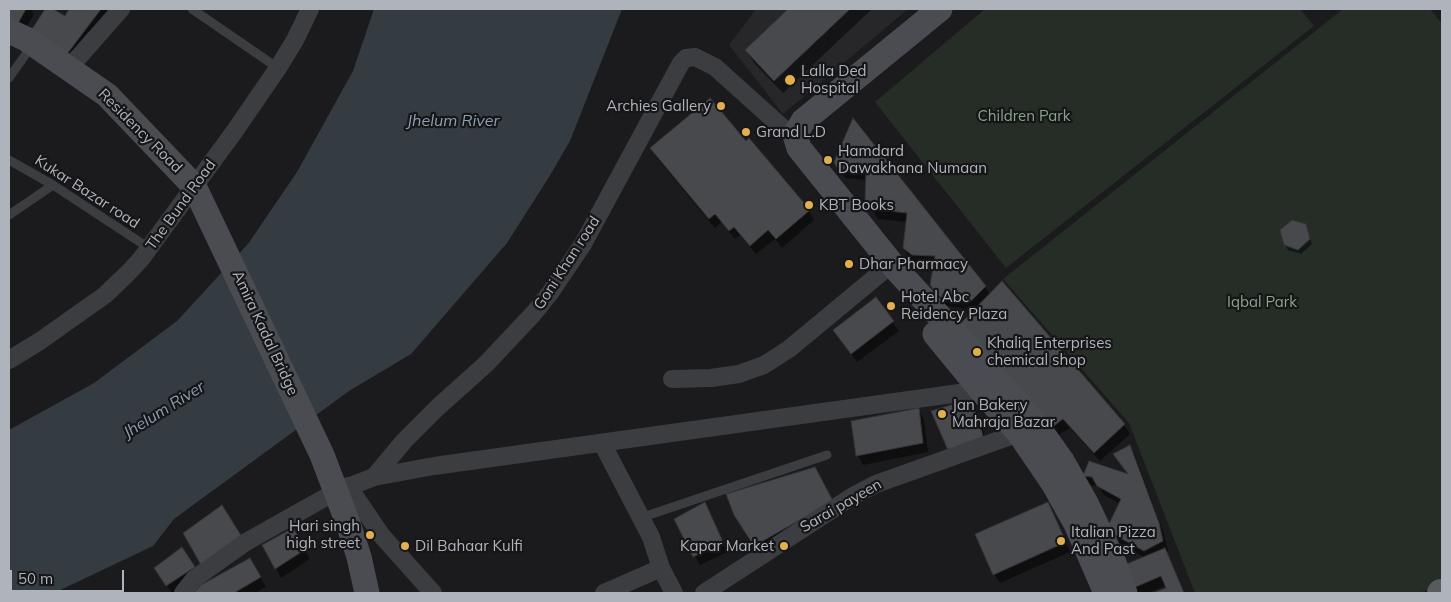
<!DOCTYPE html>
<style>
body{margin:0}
#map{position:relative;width:1451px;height:602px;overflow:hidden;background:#1b1b1d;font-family:Mulish,sans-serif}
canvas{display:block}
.frame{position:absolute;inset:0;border:10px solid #afb3bb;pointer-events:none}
.scale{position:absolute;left:10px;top:570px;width:114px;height:22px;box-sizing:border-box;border:2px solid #afb3bb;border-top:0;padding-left:6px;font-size:15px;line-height:18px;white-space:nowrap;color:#afb3bb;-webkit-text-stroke:4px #161618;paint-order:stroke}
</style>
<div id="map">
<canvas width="1451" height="602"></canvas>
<div class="frame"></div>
<div class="scale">50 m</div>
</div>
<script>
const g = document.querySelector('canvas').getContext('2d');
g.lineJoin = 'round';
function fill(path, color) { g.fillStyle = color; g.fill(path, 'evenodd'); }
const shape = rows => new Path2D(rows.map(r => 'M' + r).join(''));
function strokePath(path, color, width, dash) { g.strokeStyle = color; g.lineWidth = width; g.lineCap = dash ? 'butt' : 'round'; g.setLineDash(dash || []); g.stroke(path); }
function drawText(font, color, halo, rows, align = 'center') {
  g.font = font + ' Mulish,sans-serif'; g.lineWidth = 4.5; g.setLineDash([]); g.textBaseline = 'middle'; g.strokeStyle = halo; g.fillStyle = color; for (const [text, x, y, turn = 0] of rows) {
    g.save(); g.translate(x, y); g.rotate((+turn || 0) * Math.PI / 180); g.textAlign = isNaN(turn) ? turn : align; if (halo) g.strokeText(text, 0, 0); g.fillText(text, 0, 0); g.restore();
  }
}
const built = shape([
 [756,9,908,9,783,114,729,45]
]);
const green = shape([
 [985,9,1300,9,1314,26,1006,268,875,102],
 [1343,9,1430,9,1442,24,1442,587,1417,593,1195,593,1129,423,1003,279]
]);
const water = shape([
 [374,9,622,9,570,141,549,177,507,243,411,354,349,391,174,519,153,546,54,593,9,593,9,430,94,383,177,321,248,244,297,172,353,71]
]);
const shadow = shape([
 [9,9,30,9,34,14,23,33,23,27,9,18],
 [47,9,51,9,65,18,71,9,113,9,70,66,30,34],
 [790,9,872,9,783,93,754,63,746,50],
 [853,121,985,287,990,295,1124,424,1130,434,1100,461,1070,428,1057,436,976,310,946,306,932,285,935,265,919,264,910,258,904,248,907,222,878,219,866,200,867,180,845,178,835,162],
 [749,140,809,211,814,220,782,248,775,239,756,254,740,235,735,239,721,222,715,228,657,158,652,148,746,143],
 [1305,225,1312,244,1301,254,1288,250,1285,245],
 [876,299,899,331,857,362,840,339],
 [971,401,976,410,989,449,958,465,952,456],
 [918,409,924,419,928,452,863,465,858,455],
 [1129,446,1135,455,1164,534,1168,551,1166,552,1184,593,1157,593,1168,588,1167,585,1147,593,1138,593,1134,587,1145,558,1120,543,1110,526,1120,504,1104,495,1098,486,1090,485,1085,476,1129,476,1114,454],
 [705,504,727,552,700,565,695,556],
 [837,511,761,555,741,524],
 [1053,513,1070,552,1000,583,994,574],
 [292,529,310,559,281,578,264,545],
 [194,567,199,577,175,593,172,593,161,577],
 [260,577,266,587,255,593,196,593,202,586]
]);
const building = shape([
 [9,9,26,9,17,25,9,19,9,9],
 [45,9,53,9,65,16,69,9,101,9,64,58,29,34,45,9],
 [788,9,850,9,774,81,745,50,788,9],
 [710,98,746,141,749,138,810,210,776,239,768,230,750,246,734,227,729,231,715,214,709,219,650,148,710,98],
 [853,118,986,286,971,301,940,297,930,285,935,256,912,255,903,248,907,213,872,209,865,200,866,172,838,169,834,162,853,118],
 [1292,220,1306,224,1310,239,1298,250,1284,245,1280,230,1292,220],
 [1002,281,1125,424,1094,453,1063,419,1051,428,960,324,1002,281],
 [876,297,894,321,851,354,833,330,876,297],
 [971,399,984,439,951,457,931,411,971,399],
 [919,408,923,443,856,456,851,421,919,408],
 [1130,445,1159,523,1163,541,1144,551,1113,534,1108,526,1121,499,1097,486,1092,477,1083,476,1089,461,1128,474,1113,454,1130,445],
 [815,467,833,501,754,546,734,515,726,494,815,467],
 [705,502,723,542,693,557,674,519,705,502],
 [1048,502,1066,542,993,575,975,534,1048,502],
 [222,505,242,537,201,565,183,533,222,505],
 [293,528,306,549,275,569,262,545,293,528],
 [182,547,195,567,166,586,154,568,182,547],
 [1165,548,1184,593,1153,593,1166,588,1161,576,1133,588,1124,565,1165,548],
 [250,558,261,577,234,593,194,593,201,585,250,558]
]);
const lane = shape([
 [192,9,278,68],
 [9,78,33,44],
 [9,160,53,185,149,248],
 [9,215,53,185],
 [640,518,827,455]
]);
const street = shape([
 [69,68,121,9],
 [9,360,40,341,105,295,128,273,141,259,234,132,278,68,295,40,310,9],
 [672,379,711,378,739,374,764,365,789,349,883,271],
 [602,443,651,537,661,568,674,593],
 [374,477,404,441,438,407,486,364,534,313,550,293,583,244,643,133,681,63,686,58,695,57,715,67,784,129],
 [348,486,382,536,433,593],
 [183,593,194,579,246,542,335,492,374,477,434,466,981,390],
 [604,593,661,568],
 [704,593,853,496,876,484,1019,433]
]);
const secondary = shape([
 [940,9,803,121,795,135,799,148,896,269,1004,387,1038,427,1062,461,1087,505,1113,560,1125,593],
 [9,31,26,39,107,95,194,186,322,455,349,526,359,557,367,593],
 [935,334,981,390,1019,433,1053,483,1076,524,1106,593]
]);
const primary = shape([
 [1441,593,1442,593]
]);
const markers = [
 [790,80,6,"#e2ae4e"],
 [721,106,5,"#e2ae4e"],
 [746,132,5,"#e2ae4e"],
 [828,160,5,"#e2ae4e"],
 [809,205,5,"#e2ae4e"],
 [849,264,5,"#e2ae4e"],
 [891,306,5,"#e2ae4e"],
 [977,352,5,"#e2ae4e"],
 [942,414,5,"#e2ae4e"],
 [370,535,5,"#e2ae4e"],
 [1061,541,5,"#e2ae4e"],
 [405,546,5,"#e2ae4e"],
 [784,546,5,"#e2ae4e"]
];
const poiNames = [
 ["Lalla Ded",801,71],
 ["Hospital",801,88],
 ["Archies Gallery",711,106,"right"],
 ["Grand L.D",756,132],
 ["Hamdard",838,151],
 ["Dawakhana Numaan",838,168],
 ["KBT Books",819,205],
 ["Dhar Pharmacy",859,264],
 ["Hotel Abc",901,297],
 ["Reidency Plaza",901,314],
 ["Khaliq Enterprises",987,343],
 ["chemical shop",987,360],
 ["Jan Bakery",952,405],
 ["Mahraja Bazar",952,422],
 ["Hari singh",360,526,"right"],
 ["high street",360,543,"right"],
 ["Italian Pizza",1071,532],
 ["And Past",1071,549],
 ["Dil Bahaar Kulfi",415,546],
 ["Kapar Market",774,546,"right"]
];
const parkNames = [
 ["Children Park",1024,116],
 ["Iqbal Park",1262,302]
];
const streetNames = [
 ["Residency Road",140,131,45],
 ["Kukar Bazar road",87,192,33],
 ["The Bund Road",181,205,-54],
 ["Goni Khan road",567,263,-57],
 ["Amira Kadal Bridge",265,333,65],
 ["Sarai payeen",841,506,-30]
];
const waterNames = [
 ["Jhelum River",453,121],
 ["Jhelum River",164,410,-32]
];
fill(built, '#27272a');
fill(green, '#252d26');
fill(water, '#343c42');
fill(shadow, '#0007');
fill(building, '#48494d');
strokePath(building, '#353539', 1);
strokePath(lane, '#3c3d41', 9);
strokePath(street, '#3c3d41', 18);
strokePath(secondary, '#4a4c51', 25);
strokePath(primary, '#585a60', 28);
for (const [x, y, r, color] of markers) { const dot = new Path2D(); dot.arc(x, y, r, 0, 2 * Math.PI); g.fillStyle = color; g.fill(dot); strokePath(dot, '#161618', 2); }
drawText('15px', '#afb3bb', '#161618', poiNames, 'left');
drawText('15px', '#88a489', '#161618', parkNames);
drawText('15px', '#afb3bb', '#161618', streetNames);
drawText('italic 16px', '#8aa0b2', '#161618', waterNames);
</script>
